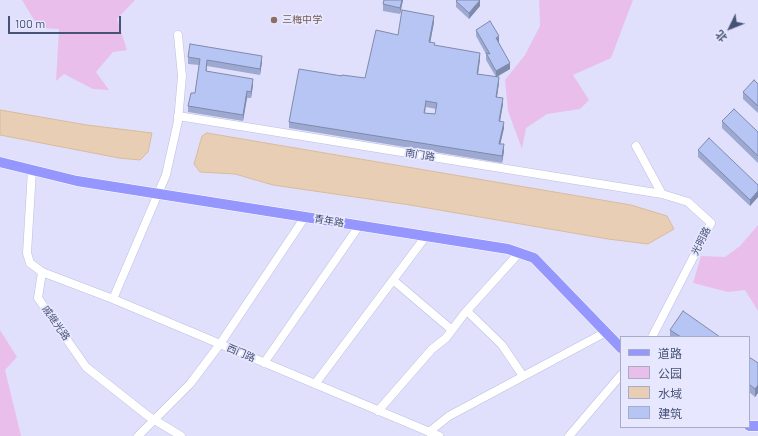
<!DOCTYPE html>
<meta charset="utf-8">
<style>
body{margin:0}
#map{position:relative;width:758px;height:436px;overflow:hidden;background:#e0e0fd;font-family:Barlow,"Noto Sans SC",sans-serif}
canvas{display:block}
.legend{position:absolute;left:620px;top:336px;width:130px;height:92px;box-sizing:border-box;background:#e7e7ff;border:1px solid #a7acc7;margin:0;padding:5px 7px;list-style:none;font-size:12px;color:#475374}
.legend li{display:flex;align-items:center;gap:8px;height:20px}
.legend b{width:20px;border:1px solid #a7acc7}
.north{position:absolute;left:710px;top:8px;width:40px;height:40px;-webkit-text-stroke:3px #e7e7ff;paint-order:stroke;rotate:227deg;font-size:11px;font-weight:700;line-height:16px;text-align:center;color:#475374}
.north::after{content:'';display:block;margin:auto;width:14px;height:18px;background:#475374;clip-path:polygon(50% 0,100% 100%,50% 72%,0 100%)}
.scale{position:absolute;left:8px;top:16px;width:113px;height:18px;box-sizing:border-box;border:2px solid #475374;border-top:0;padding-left:5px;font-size:12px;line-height:14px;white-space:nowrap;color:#475374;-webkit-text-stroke:3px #e7e7ff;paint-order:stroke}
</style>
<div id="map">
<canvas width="758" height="436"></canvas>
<ul class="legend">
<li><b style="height:5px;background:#9596fe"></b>道路</li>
<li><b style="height:11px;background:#e9beea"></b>公园</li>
<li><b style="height:11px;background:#e7ceb4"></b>水域</li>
<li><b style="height:11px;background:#b6c5f3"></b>建筑</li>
</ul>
<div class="north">北</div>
<div class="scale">100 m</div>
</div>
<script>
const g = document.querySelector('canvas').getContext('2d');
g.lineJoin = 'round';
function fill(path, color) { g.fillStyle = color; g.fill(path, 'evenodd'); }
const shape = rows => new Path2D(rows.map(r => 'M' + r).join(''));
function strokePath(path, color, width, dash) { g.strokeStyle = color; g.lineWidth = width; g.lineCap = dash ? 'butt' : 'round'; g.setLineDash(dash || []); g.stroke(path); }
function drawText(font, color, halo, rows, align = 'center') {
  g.font = font + ' Barlow,"Noto Sans SC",sans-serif'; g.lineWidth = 3.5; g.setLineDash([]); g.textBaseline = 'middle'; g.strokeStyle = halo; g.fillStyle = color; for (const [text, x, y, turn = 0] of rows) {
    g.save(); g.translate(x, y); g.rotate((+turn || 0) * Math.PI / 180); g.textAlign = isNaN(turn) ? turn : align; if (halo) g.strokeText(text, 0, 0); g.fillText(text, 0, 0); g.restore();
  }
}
const green = shape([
 [22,0,135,0,117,19,127,50,113,52,96,72,109,90,93,89,64,74,56,81,59,29,39,28],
 [539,0,633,0,611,58,573,75,589,100,580,109,547,114,526,128,522,149,508,111,505,80,525,55,540,26],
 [758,225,758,311,745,290,728,292,693,283,701,256,725,257,740,246],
 [0,330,17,357,5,370,21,436,0,436]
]);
const water = shape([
 [0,110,87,125,152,133,148,152,140,160,119,158,0,135,0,110],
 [207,133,631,205,667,216,674,229,648,244,608,239,410,205,273,185,235,174,200,172,194,164,202,136,207,133]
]);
const minor = shape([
 [178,116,662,194],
 [636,146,662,194,688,202,711,223,652,337],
 [32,170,27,253,30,263,42,272,38,298,86,367,148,416,181,436],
 [42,272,113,299,439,436],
 [393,280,452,330],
 [113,299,166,175,178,121,182,76,178,35],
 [467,311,502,345,523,376],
 [264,363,359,226],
 [315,384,426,236],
 [378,411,432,349,446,338,464,314,519,253],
 [429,432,449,416,606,332],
 [138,436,190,384,220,344,305,217],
 [569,436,621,375]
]);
const major = shape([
 [0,162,77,181,508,249,534,258,621,348],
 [749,426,758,426]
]);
const wall = shape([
 [403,0,400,14,383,11,383,4],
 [456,1,480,6,469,19,456,7],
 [434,22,430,43,435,45,480,59,478,74,496,77,486,60,486,54,476,36,476,30,499,43,510,69,497,77,499,83,497,97,503,104,500,121,504,128,500,144,504,151,502,163,289,128,289,122,342,76,365,78,398,35],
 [426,107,436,109,435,114,425,113],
 [188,57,262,62,260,75,207,66,207,71,253,85,251,98,247,98,243,121,188,112,188,106,195,93,199,65,188,64],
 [758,84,758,113,743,99,743,92],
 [722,121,758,132,758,163,722,128],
 [698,150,758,185,758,197,750,206,698,157],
 [670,330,720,337,670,337],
 [749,357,758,363,758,393,755,397,749,392]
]);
const shadedWall = shape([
 [402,0,403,0,400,14,400,8],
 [480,0,480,6,469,19,469,13],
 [434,16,434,22,429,49,429,42],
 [499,36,499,43,496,38],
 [480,53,480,59,477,81,477,74],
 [262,56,262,62,260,75,260,69],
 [510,63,510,69,496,77,496,71],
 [499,77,499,83,496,103,496,97],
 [253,79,253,85,251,98,251,92],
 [247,91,247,98,243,121,243,115],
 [503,98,503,104,499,127,499,121],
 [504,122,504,128,499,150,499,144],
 [504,144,504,151,502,163,502,156],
 [758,191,758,197,750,206,750,200],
 [758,385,758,393,755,397,755,389]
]);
const building = shape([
 [384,0,402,0,400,8,383,4,384,0],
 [457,0,480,0,469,13,456,1,457,0],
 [402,10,434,16,429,42,435,43,434,45,480,53,477,74,499,77,496,97,503,98,499,121,504,122,499,144,504,144,502,156,289,122,299,69,342,76,342,75,365,78,376,30,398,35,402,10],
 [426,101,437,103,435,114,424,113,426,101],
 [490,21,499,36,496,38,510,63,496,71,486,53,490,54,476,30,490,21],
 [190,44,262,56,260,69,207,60,206,71,253,79,251,92,247,91,243,115,188,106,191,93,195,93,200,59,188,57,190,44],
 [754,80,758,84,758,106,743,92,754,80],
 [734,109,758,132,758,156,722,121,734,109],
 [709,138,758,185,758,191,750,200,698,150,709,138],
 [683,311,720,337,681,337,670,330,683,311],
 [749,357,758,363,758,385,755,389,749,384,749,357]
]);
const markers = [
 [274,20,4,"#8d6e63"]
];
const educationNames = [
 ["三梅中学",282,20]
];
const streetNames = [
 ["南门路",420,155,9],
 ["青年路",329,221,9],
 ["光明路",701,241,-63],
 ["戚继光路",56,323,55],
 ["西门路",241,353,23]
];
fill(green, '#e9beea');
fill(water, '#e7ceb4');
strokePath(water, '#d9bb9a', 1);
strokePath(minor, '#b9bfde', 9);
strokePath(major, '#fff', 11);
strokePath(minor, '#fff', 8);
strokePath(major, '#9596fe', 10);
fill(wall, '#9da9d1');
fill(shadedWall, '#7f8aaa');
fill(building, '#b6c5f3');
strokePath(building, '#7f8aaa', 1);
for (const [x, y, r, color] of markers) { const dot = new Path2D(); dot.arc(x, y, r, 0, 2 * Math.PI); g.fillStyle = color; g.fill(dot); strokePath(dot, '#e7e7ff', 1.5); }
drawText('10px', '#785e54', '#e7e7ff', educationNames, 'left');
drawText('10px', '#475374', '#e7e7ff', streetNames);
</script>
